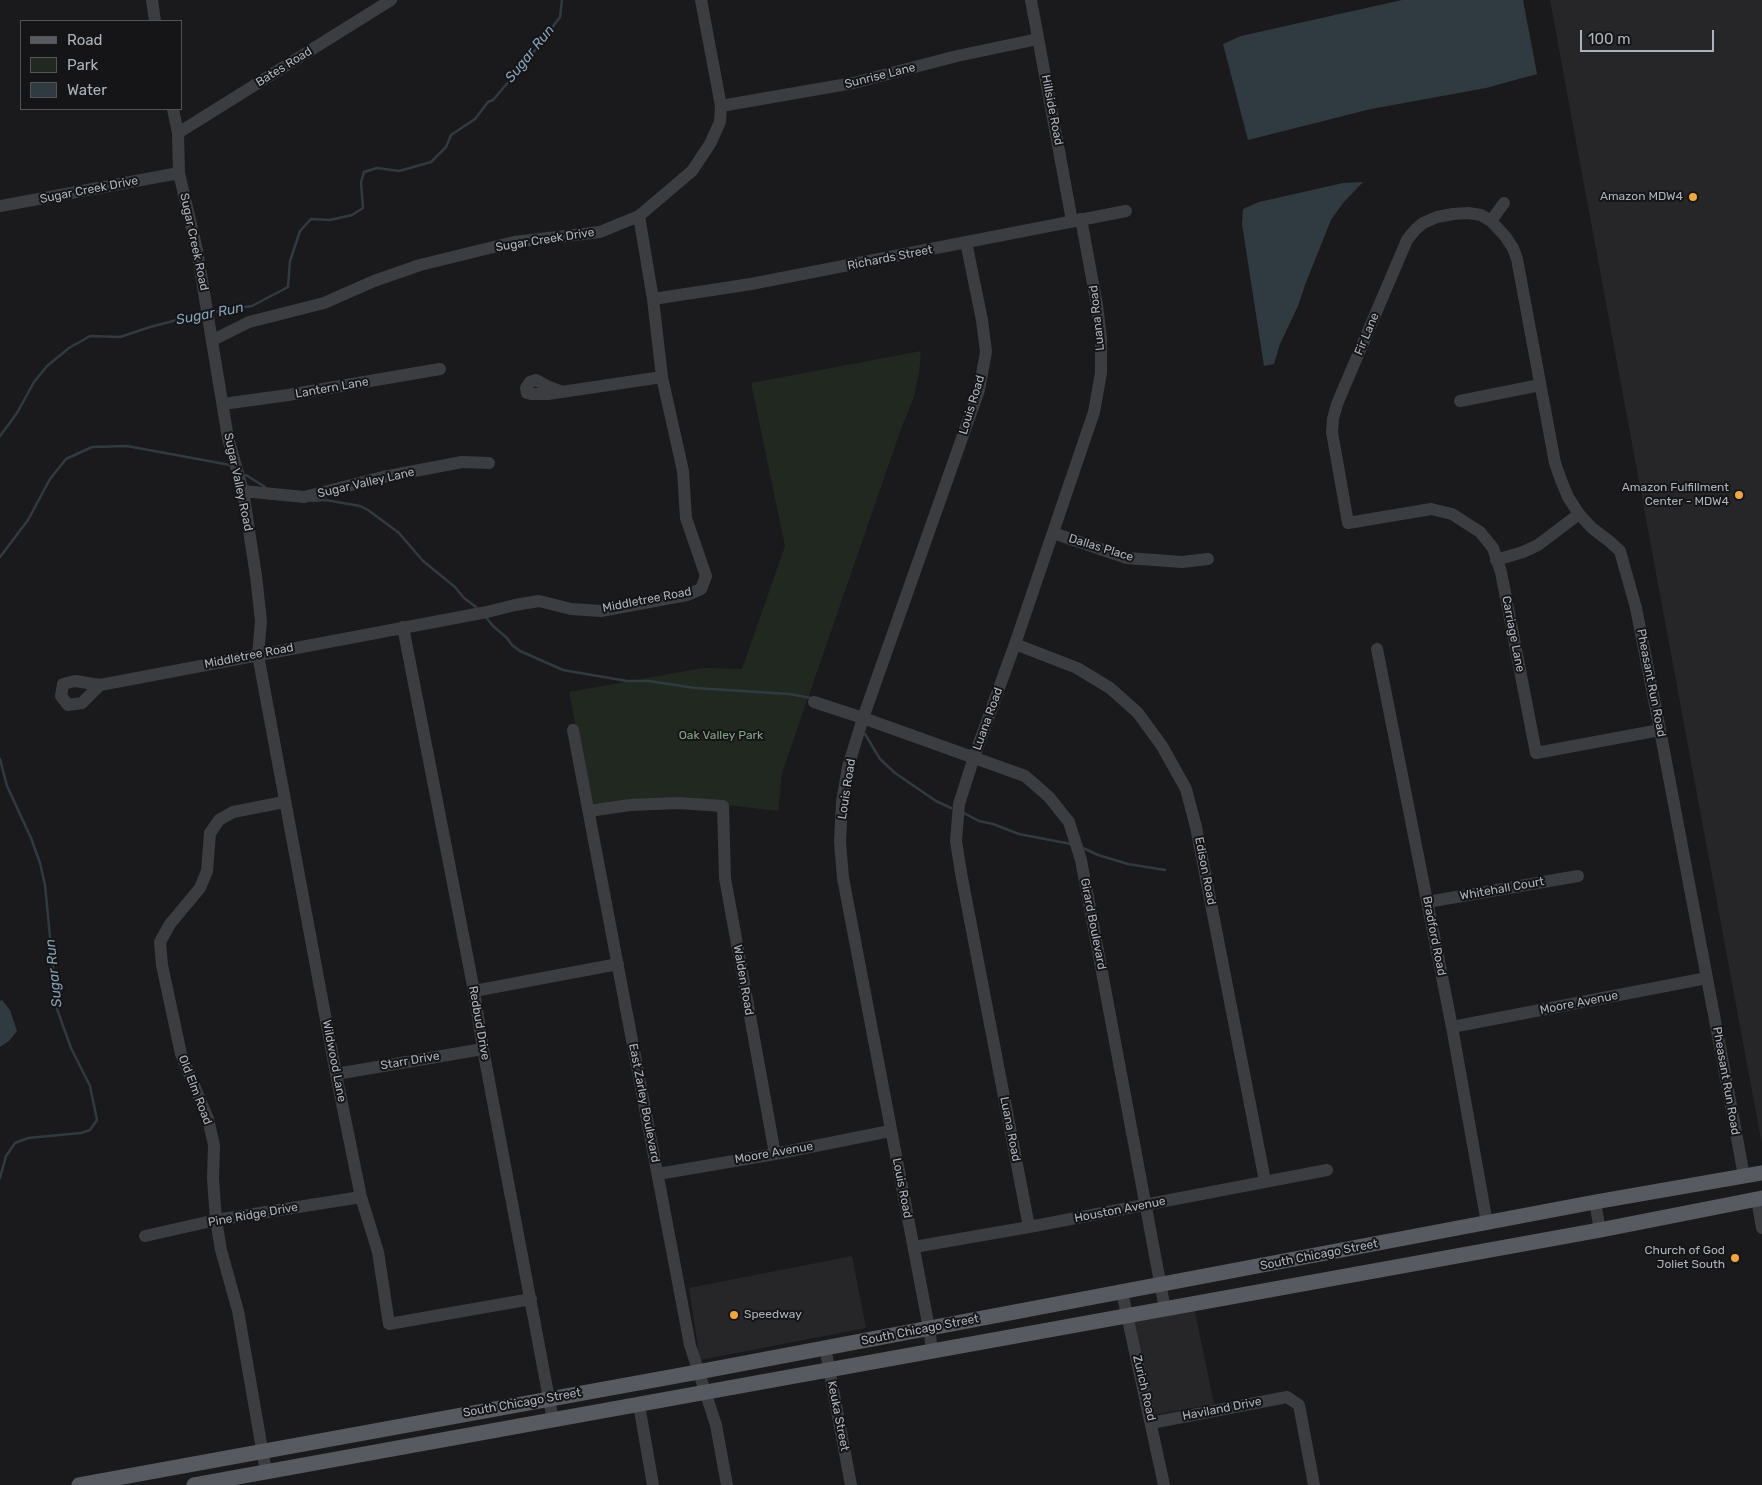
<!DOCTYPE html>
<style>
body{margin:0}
#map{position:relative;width:1762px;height:1485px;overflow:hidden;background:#1a1a1c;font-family:Rubik,sans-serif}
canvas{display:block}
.legend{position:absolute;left:20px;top:20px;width:162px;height:90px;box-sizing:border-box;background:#151517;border:1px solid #525459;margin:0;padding:6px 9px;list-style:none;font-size:15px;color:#adb3bc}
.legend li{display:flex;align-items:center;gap:10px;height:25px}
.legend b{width:25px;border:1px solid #525459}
.scale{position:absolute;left:1580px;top:30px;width:134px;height:22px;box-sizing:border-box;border:2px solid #adb3bc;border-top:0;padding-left:6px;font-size:15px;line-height:18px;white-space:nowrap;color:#adb3bc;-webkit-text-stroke:4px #151517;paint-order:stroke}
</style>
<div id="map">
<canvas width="1762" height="1485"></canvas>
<ul class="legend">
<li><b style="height:6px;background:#575a60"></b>Road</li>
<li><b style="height:14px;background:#202820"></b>Park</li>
<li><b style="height:14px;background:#303b41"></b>Water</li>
</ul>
<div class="scale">100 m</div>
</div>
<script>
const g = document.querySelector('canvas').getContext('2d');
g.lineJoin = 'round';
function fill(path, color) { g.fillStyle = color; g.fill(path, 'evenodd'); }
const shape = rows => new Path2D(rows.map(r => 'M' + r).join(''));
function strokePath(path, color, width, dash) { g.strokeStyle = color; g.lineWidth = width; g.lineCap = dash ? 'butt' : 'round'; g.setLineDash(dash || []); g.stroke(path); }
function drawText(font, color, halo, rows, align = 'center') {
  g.font = font + ' Rubik,sans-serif'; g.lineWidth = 4; g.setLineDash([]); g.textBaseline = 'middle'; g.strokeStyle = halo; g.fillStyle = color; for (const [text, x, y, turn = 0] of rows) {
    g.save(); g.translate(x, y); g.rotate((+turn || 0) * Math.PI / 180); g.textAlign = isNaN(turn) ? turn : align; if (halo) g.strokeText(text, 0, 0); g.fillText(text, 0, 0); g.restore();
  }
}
const built = shape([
 [1550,0,1762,0,1762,1145,1570,109],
 [852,1256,866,1328,700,1360,689,1288],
 [1194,1307,1214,1404,1153,1415,1131,1318]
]);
const green = shape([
 [921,351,919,373,914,397,901,429,782,773,778,811,676,799,592,808,569,692,703,668,742,669,785,546,751,383]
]);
const water = shape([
 [1402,0,1523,0,1537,74,1486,88,1371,109,1248,140,1223,44,1241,36],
 [1363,182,1343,203,1331,220,1305,285,1298,306,1280,344,1274,364,1264,366,1242,224,1243,209,1259,202,1343,183],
 [2,1000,10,1010,17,1031,9,1041,0,1047,0,1001]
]);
const stream = shape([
 [212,312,252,306,288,287,290,261,300,231,311,219,330,220,352,215,363,208,361,182,364,172,377,168,399,171,431,162,446,147,451,135,475,119,488,102,493,100,533,53,560,17,562,0],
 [0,436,17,413,34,382,47,366,69,348,90,336,120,337,150,327,204,313],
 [246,475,265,487],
 [312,501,326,500,360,506,368,510,399,533,423,561,455,587,464,598,476,607],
 [0,557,28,520,50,479,66,459,92,447,127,446,230,465],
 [485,616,493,626,507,638,512,645,520,651,563,670,627,681,649,681,695,688,789,694,811,698],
 [865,734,880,759,895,773,936,801,951,808],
 [0,759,7,786,31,838,40,863,45,885,57,1009,71,1048,90,1086,97,1120,90,1130,81,1133,28,1138,15,1143,6,1156,0,1178],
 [962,812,979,821,993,824,1019,834,1071,844],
 [1083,848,1098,855,1128,864,1165,870]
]);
const minor = shape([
 [152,0,155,21],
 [1031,0,1072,221],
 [721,106,853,83,957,56,1038,39],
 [173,109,178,133,179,173,197,250,228,438,243,491,256,576,261,621,258,655,336,1074,361,1197,378,1252,389,1324,531,1299],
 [178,133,391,0],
 [0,206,179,173],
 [1491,221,1504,203],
 [653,299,751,284,1126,211],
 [213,340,249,322,324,303,374,281,420,265,514,242,600,232,639,216,692,171,710,144,720,122,721,106,701,0],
 [563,392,547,386,536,380,530,382,526,388,527,393,531,394,548,394,662,377],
 [1460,401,1540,385],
 [223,404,288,395,440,369],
 [243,491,304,497,383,477,462,462,489,463],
 [1053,533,1127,558,1182,562,1208,559],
 [1496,560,1523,552,1538,545,1579,514],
 [403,627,474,991,483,1049,553,1420],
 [1015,644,1077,668,1110,688,1138,713,1162,746,1186,789,1196,827,1265,1181],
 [1377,649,1452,1027,1487,1223],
 [100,685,82,703,68,705,61,696,63,684,75,681,100,685,487,612,515,605,539,601,571,609,601,611,687,595,701,589,706,576,686,518,683,471,662,377,653,299,639,216],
 [814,702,863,718,1025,776,1049,797,1069,822,1081,860,1165,1309],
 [573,730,690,1345,716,1425,727,1485],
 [1660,730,1536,753,1501,572,1493,548,1480,532,1452,514,1431,509,1348,523,1332,432,1333,419,1337,404,1407,240,1415,230,1423,223,1437,217,1453,214,1468,213,1481,215,1491,221,1505,236,1513,248,1517,259,1555,463,1561,480,1568,497,1579,514,1592,528,1609,541,1620,551,1636,608,1660,730,1724,1068,1744,1176],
 [589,811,630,805,678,803,723,806,725,878,775,1154],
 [1427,902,1578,876],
 [474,991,618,964],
 [1452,1027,1707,978],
 [336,1074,483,1049],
 [658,1174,775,1154,890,1131],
 [1757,1199,1762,1228],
 [1595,1202,1600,1230],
 [1029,1227,961,873,956,841,959,804,974,757,1015,644,1094,412,1101,373,1101,338,1097,305,1081,219],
 [145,1236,216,1220,361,1197],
 [914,1247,1029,1227,1327,1170],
 [1122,1292,1164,1485],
 [825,1347,851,1485],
 [932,1351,929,1328,843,878,840,842,842,802,848,767,863,718,979,390,986,352,982,320,966,242],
 [639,1405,653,1485],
 [1151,1423,1287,1397,1299,1405,1314,1485],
 [266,1472,238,1311,221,1250,216,1220,213,1179,214,1145,208,1119,181,1054,162,965,160,942,170,924,200,888,207,871,210,833,219,820,233,812,284,802]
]);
const major = shape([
 [79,1485,698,1372,1595,1202,1762,1173],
 [194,1485,1600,1230,1762,1198]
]);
const markers = [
 [1693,197,5,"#f2a63c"],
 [1739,495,5,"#f2a63c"],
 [1735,1258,5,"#f2a63c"],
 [734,1315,5,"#f2a63c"]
];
const streetNames = [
 ["Bates Road",284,67,-32],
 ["Sunrise Lane",880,76,-14],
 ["Hillside Road",1052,110,79],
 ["Sugar Creek Drive",89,190,-11],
 ["Sugar Creek Drive",545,240,-9],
 ["Sugar Creek Road",194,242,78],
 ["Richards Street",890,258,-11],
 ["Luana Road",1097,318,-96],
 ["Fir Lane",1367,334,-67],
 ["Lantern Lane",332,388,-10],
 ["Louis Road",972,405,-73],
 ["Sugar Valley Road",238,482,78],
 ["Sugar Valley Lane",366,483,-13],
 ["Dallas Place",1101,548,17],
 ["Middletree Road",647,600,-11],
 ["Carriage Lane",1513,634,79],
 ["Middletree Road",249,656,-11],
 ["Pheasant Run Road",1651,683,79],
 ["Luana Road",988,719,-70],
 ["Louis Road",847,789,-81],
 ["Edison Road",1205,871,79],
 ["Whitehall Court",1502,889,-10],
 ["Girard Boulevard",1093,924,79],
 ["Bradford Road",1434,936,79],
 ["Walden Road",743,980,80],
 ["Moore Avenue",1579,1003,-11],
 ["Redbud Drive",479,1023,80],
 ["Wildwood Lane",334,1061,79],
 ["Starr Drive",410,1061,-10],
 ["Pheasant Run Road",1726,1081,80],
 ["Old Elm Road",195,1090,69],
 ["East Zarley Boulevard",644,1103,79],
 ["Luana Road",1010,1129,79],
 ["Moore Avenue",774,1153,-10],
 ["Louis Road",902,1188,79],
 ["Houston Avenue",1120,1210,-11],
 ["Pine Ridge Drive",253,1215,-10],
 ["South Chicago Street",1319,1255,-11],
 ["South Chicago Street",920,1330,-11],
 ["Zurich Road",1144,1388,77],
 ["South Chicago Street",522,1403,-10],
 ["Haviland Drive",1222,1409,-11],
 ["Keuka Street",838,1416,79]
];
const poiNames = [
 ["Amazon MDW4",1683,197],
 ["Amazon Fulfillment",1729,488],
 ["Center - MDW4",1729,502],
 ["Church of God",1725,1251],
 ["Joliet South",1725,1265],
 ["Speedway",744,1315,"left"]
];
const parkNames = [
 ["Oak Valley Park",721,736]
];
const waterNames = [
 ["Sugar Run",530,54,-51],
 ["Sugar Run",210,314,-11],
 ["Sugar Run",54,973,-96]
];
fill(built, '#262629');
fill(green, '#202820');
fill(water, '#303b41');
strokePath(stream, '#303b41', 2.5);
strokePath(minor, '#3b3d41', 12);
strokePath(major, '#575a60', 15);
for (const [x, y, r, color] of markers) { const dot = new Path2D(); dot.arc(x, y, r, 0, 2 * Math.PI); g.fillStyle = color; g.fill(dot); strokePath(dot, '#151517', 2); }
drawText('12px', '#adb3bc', '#151517', streetNames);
drawText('12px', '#adb3bc', '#151517', poiNames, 'right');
drawText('12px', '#85a784', '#151517', parkNames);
drawText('italic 14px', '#84a3b6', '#151517', waterNames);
</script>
